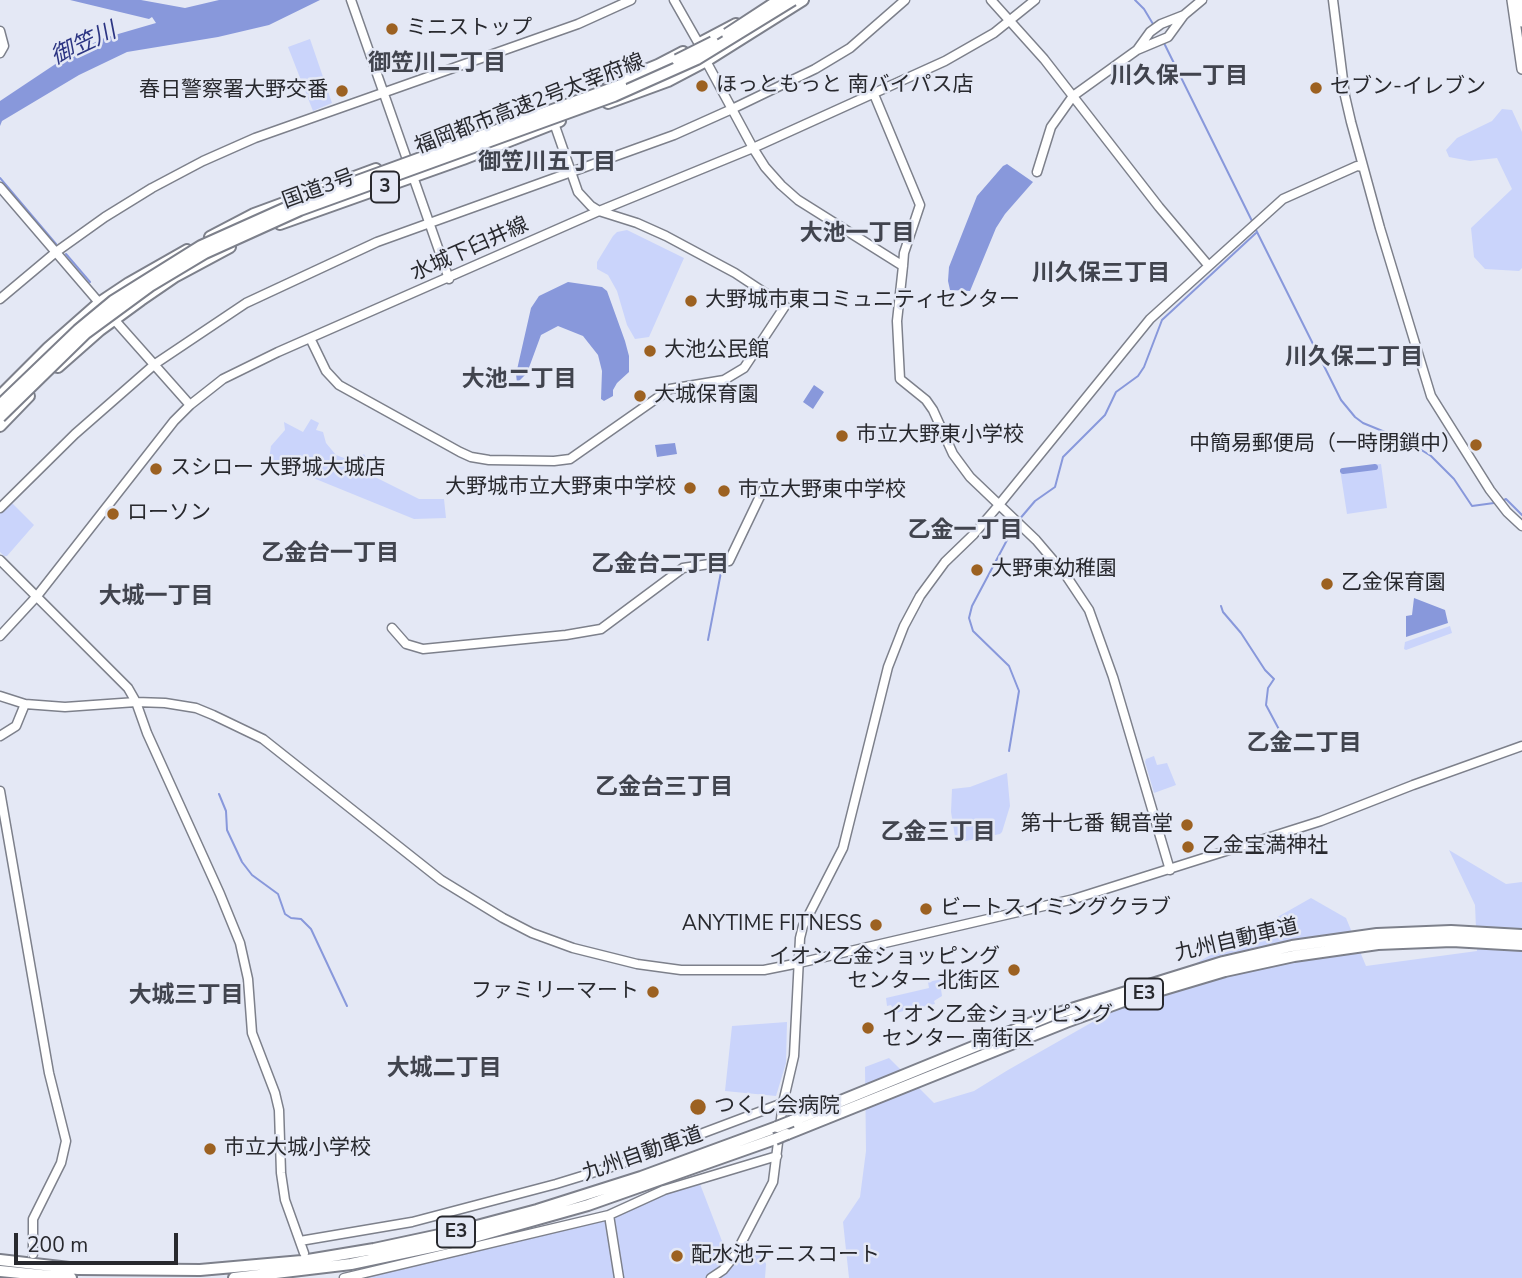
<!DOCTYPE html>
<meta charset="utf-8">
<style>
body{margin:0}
#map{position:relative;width:1522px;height:1278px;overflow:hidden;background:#e4e8f5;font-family:"Nunito Sans",sans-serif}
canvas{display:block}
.scale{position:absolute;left:14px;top:1233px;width:164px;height:32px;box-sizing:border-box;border:4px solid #28292e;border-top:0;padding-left:9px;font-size:21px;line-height:24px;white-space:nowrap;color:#28292e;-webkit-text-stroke:5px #e4e8f5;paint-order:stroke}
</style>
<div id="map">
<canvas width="1522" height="1278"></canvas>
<div class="scale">200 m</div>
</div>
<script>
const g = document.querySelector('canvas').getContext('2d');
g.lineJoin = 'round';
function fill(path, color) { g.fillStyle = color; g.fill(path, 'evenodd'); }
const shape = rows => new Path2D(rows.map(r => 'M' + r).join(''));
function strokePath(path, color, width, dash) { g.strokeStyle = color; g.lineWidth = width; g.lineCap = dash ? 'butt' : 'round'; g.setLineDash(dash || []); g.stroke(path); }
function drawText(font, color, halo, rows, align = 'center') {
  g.font = font + ' "Nunito Sans","Noto Sans JP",sans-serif'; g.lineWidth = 5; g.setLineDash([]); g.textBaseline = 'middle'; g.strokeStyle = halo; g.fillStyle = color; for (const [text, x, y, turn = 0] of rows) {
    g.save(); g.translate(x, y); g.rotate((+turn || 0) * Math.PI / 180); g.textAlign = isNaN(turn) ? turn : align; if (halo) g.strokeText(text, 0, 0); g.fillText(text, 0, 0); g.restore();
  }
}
const green = shape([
 [310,39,332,103,313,111,288,47],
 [1502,109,1512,110,1522,132,1522,268,1519,271,1485,269,1474,257,1471,228,1512,189,1497,158,1470,161,1449,157,1446,150,1457,138,1492,121],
 [627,230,684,258,649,337,635,339,627,325,617,291,608,275,597,269,597,262,613,236,617,232],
 [311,419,319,423,316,430,323,432,326,443,336,455,352,461,364,454,367,459,364,466,373,472,375,477,419,499,444,499,446,518,414,519,269,460,271,446,285,430,284,422,303,432],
 [1381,464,1387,508,1347,514,1340,469],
 [11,502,34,525,7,556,4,556,0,552,0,513],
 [1450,626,1452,633,1406,650,1404,649,1405,642],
 [1154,756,1157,765,1167,763,1176,785,1154,793,1145,762,1146,759],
 [1007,773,1010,806,1002,832,1000,834,956,843,951,812,952,789,970,787],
 [1449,850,1506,884,1522,882,1522,1278,849,1278,843,1222,860,1197,866,1151,865,1067,889,1058,934,1103,974,1091,1008,1070,1311,898,1346,918,1366,966,1477,951,1475,905],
 [947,978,949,986,941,989,942,996,934,1001,935,1004,895,1013,891,1005,887,1006,886,998,929,988,928,982],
 [787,1022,786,1063,776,1096,725,1091,732,1026],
 [700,1184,732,1267,746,1245,750,1245,763,1257,766,1264,765,1278,363,1278,616,1216,667,1194]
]);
const water = shape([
 [70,0,141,0,185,8,219,0,320,0,269,25,218,37,127,52,79,75,2,121,0,126,0,101,57,63,101,39,156,23,152,17,149,19],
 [1007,164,1033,182,1005,214,996,228,970,291,950,290,948,281,949,267,977,196,1003,166],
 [568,282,602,287,607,291,625,341,629,356,629,372,617,383,613,390,613,396,604,401,601,399,602,371,598,355,583,336,558,326,541,335,527,373,517,383,516,374,531,308,539,296],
 [814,385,824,392,813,409,803,402],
 [675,443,677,454,657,457,655,445],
 [1414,598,1445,610,1448,623,1406,637,1406,616,1412,615]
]);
const stream = shape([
 [1135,0,1144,9,1153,24],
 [1163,41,1252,221],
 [0,178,56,244],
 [1256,230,1341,400,1355,417,1363,423,1407,441,1431,456,1454,479,1472,506,1494,503],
 [66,254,90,282],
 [1504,500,1506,499,1522,515],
 [1018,521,1035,501,1055,487,1063,457,1105,415,1116,392,1138,376,1144,367,1162,320,1256,233],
 [1221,606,1223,612,1241,633,1265,670,1274,679,1268,688,1266,705,1283,737],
 [708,640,722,567],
 [1009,751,1019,691,1009,666,973,631,969,618,972,606,1015,525],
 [219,794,226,811,227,830,242,862,252,875,278,894,285,914,291,918,301,919,311,929,347,1006]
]);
const canal = shape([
 [1343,471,1375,467]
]);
const secondary = shape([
 [351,0,449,279],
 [674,0,699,44],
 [991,0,1044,59,1159,207,1208,265],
 [1333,0,1345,96,1351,122,1380,228,1431,396,1490,490,1507,512,1522,526],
 [0,31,4,46,0,53],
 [1137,50,1150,32,1161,24,1184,15],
 [706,61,753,148,765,167,781,185,798,200,903,266],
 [873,92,920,205,904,253,903,266,897,321,900,379,926,400,933,410,953,454,970,477,1036,540,1065,574,1089,610,1113,677,1170,870],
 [1037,172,1051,127,1073,96,1137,50,1168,37,1184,15,1202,0],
 [0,187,102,306],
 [0,299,56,252,105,217,152,188,203,161,255,138,578,24,631,0],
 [111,316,190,405],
 [310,338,326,371,339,385,460,452,471,457,489,460,554,461,570,459,670,389,724,380,744,368,785,306,735,273,666,236,637,223,599,211,591,206,578,192,554,123],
 [0,508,75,434,155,364,246,303,377,242,674,135,732,109,815,69,850,48,905,0],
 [0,560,128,688,136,702,147,733,220,894,240,943,248,979,252,1033,275,1093,279,1110,281,1173,285,1200,304,1253],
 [392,628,406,644,423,649,566,635,601,629,683,568,729,561,763,490],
 [0,636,37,596,174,421,190,405,223,379,278,352,599,211,753,148,945,61,994,33,1035,0],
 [0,696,25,704,65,707,136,702,165,703,196,708,213,715,263,739,441,880,503,918,532,933,573,948,637,964,681,970,764,970,799,963,1074,899,1321,821,1413,785,1522,746],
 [0,736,16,726,25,704],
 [0,791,49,1073,66,1141,61,1163,33,1219,33,1254],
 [609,1215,619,1278],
 [300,1241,412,1222,556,1184,618,1165,783,1103],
 [344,1278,609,1215,664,1190,777,1156],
 [711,1278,723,1270,735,1255,773,1182,783,1103,794,1056,800,938,803,926,843,848,888,667,904,626,920,596,945,562,974,534,998,506,1150,319,1283,199,1357,166,1363,167]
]);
const primary = shape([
 [1512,0,1522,69],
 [1519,0,1522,22]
]);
const highway = shape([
 [700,43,736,24],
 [609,85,658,65,683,52],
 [608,103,668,81,706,61,803,0],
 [280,224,463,159,560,121],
 [210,237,254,214,376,169],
 [58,367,100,330,141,300,176,276,230,247],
 [0,396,48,348,99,303,129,283,187,250],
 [0,426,29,396],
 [792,1121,1049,1016,1223,962,1292,946,1377,934,1451,931,1522,935],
 [787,1134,1066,1022,1121,1002,1225,971,1294,956,1378,944,1452,941,1522,945],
 [0,1260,78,1269,200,1270,302,1261,374,1249,458,1231,537,1210,641,1177,777,1127],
 [0,1271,71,1278],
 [234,1278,351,1264,460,1241,588,1205,775,1139]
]);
const highwayBridge = shape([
 [727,34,779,0],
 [677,60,713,42],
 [0,405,78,330,113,301,201,246,297,203,621,85],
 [0,417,86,333,150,286,205,253,300,210,614,96,697,59,793,0],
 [777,1127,792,1121],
 [775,1139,787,1134]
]);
const markers = [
 [392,29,7,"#9c6121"],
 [702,86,7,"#9c6121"],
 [1316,88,7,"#9c6121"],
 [342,91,7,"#9c6121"],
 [691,301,7,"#9c6121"],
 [650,351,7,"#9c6121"],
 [640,396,7,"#9c6121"],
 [842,436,7,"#9c6121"],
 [1476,445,7,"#9c6121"],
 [156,469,7,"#9c6121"],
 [690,488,7,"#9c6121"],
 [724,491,7,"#9c6121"],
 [113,514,7,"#9c6121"],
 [977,570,7,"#9c6121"],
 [1327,584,7,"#9c6121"],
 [1187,825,7,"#9c6121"],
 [1188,847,7,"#9c6121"],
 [926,909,7,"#9c6121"],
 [876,925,7,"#9c6121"],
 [1014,970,7,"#9c6121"],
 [653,992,7,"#9c6121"],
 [868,1028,7,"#9c6121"],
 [698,1107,9,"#9c6121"],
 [210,1149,7,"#9c6121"],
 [677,1256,7,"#9c6121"]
];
const shields = [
 [385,187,28],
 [1144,994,38],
 [456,1232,38]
];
const shieldNames = [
 ["3",385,187],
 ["E3",1144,994],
 ["E3",456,1232]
];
const poiNames = [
 ["ミニストップ",406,29],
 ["ほっともっと 南バイパス店",716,86],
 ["セブン-イレブン",1330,88],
 ["春日警察署大野交番",328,91,"right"],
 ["大野城市東コミュニティセンター",705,301],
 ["大池公民館",664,351],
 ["大城保育園",654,396],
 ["市立大野東小学校",856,436],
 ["中簡易郵便局（一時閉鎖中）",1462,445,"right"],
 ["スシロー 大野城大城店",170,469],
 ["大野城市立大野東中学校",676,488,"right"],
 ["市立大野東中学校",738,491],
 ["ローソン",127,514],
 ["大野東幼稚園",991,570],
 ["乙金保育園",1341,584],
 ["第十七番 観音堂",1173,825,"right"],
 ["乙金宝満神社",1202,847],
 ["ビートスイミングクラブ",940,909],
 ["ANYTIME FITNESS",862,925,"right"],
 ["イオン乙金ショッピング",1000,958,"right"],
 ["センター 北街区",1000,982,"right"],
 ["ファミリーマート",639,992,"right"],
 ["イオン乙金ショッピング",882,1016],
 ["センター 南街区",882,1040],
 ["つくし会病院",714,1107],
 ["市立大城小学校",224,1149],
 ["配水池テニスコート",691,1256]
];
const streetNames = [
 ["福岡都市高速2号太宰府線",530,105,-21],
 ["国道3号",319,190,-20],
 ["水城下臼井線",470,250,-24],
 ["九州自動車道",1237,941,-13],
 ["九州自動車道",643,1155,-19]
];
const waterNames = [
 ["御笠川",84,45,-25]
];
const neighbourhoodNames = [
 ["御笠川二丁目",437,64],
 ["川久保一丁目",1179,77],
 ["御笠川五丁目",547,163],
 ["大池一丁目",857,234],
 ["川久保三丁目",1101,274],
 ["川久保二丁目",1354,358],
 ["大池二丁目",519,380],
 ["乙金一丁目",965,531],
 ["乙金台一丁目",330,554],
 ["乙金台二丁目",660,565],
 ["大城一丁目",156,597],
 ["乙金二丁目",1304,744],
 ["乙金台三丁目",664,788],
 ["乙金三丁目",938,833],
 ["大城三丁目",186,996],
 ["大城二丁目",444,1069]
];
fill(green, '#cad4fb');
fill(water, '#8898db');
strokePath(stream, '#8898db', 2);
strokePath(canal, '#8898db', 6);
strokePath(secondary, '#7d808b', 11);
strokePath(primary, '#7d808b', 12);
strokePath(highway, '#7d808b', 14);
strokePath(secondary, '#fff', 8);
strokePath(primary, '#fff', 9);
strokePath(highway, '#fff', 10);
strokePath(highwayBridge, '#7d808b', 14, []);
strokePath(highwayBridge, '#fff', 10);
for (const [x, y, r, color] of markers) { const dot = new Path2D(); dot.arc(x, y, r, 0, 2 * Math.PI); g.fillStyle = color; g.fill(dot); strokePath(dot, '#e4e8f5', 2.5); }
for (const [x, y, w] of shields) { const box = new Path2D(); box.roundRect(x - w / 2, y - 15.5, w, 31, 5); g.fillStyle = '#e4e8f5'; g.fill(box); strokePath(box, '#28292e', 2); }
drawText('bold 19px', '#28292e', null, shieldNames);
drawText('21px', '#28292e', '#e4e8f5', poiNames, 'left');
drawText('21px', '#28292e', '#e4e8f5', streetNames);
drawText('italic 23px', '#2c3583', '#e4e8f5', waterNames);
drawText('bold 23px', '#41444e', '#e4e8f5', neighbourhoodNames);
</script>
